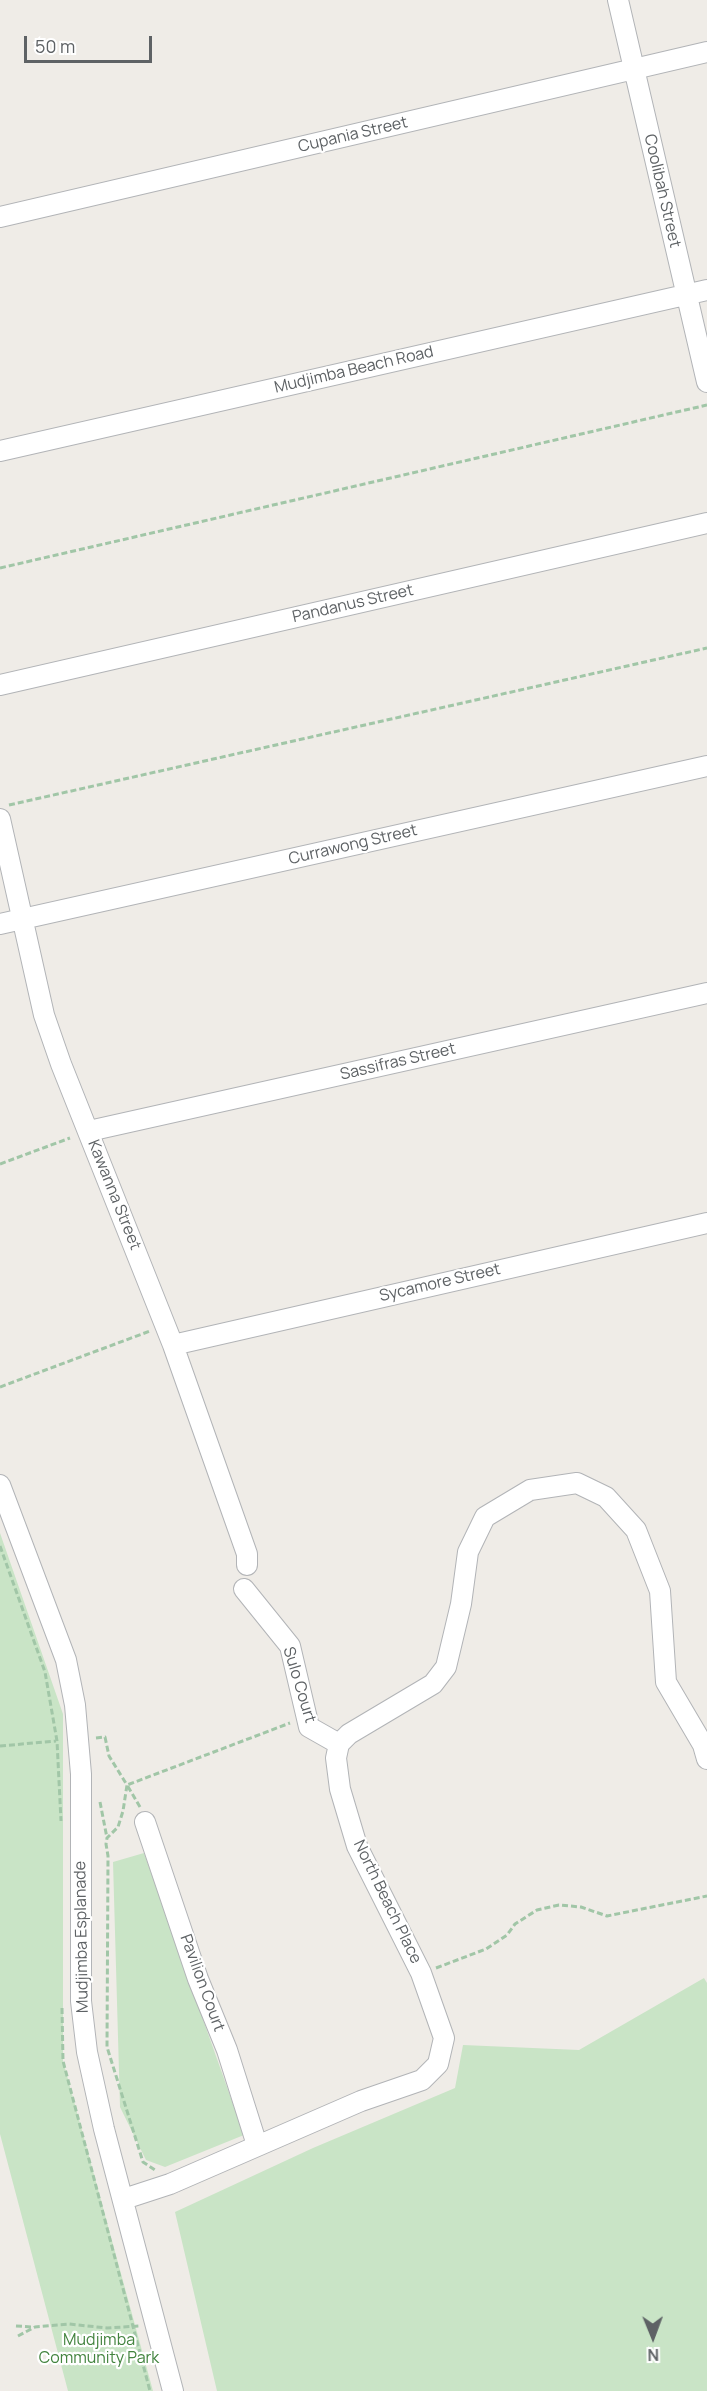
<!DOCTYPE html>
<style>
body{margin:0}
#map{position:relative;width:707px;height:2391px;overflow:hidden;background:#efece7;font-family:Manrope,sans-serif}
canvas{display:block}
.north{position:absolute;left:623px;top:2307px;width:60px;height:60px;-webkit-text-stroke:4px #fff;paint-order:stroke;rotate:179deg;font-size:16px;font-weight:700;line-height:24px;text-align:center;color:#5e6265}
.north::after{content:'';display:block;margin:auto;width:21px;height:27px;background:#5e6265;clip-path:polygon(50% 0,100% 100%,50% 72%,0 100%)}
.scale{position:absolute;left:24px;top:36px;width:128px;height:27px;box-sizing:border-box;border:3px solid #5e6265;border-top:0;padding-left:8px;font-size:18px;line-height:21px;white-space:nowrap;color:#5e6265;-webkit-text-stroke:4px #fff;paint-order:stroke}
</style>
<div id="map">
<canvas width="707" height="2391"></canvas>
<div class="north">N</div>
<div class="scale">50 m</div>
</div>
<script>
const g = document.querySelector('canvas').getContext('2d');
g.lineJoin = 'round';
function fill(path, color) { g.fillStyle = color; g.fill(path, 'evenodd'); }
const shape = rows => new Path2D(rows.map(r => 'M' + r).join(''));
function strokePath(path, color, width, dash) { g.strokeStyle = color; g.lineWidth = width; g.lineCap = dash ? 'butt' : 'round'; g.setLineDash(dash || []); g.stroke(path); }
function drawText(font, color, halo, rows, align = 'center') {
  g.font = font + ' Manrope,sans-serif'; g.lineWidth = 4.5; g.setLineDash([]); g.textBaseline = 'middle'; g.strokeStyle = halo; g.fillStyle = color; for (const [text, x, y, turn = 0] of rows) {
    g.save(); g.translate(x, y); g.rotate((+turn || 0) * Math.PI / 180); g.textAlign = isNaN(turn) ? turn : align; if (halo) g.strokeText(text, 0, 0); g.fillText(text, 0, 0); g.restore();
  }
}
const green = shape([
 [0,1533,63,1714,63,2061,153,2391,68,2391,0,2134],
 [144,1853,244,2135,165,2167,146,2160,120,2107,113,1862],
 [704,1978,707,1983,707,2391,217,2391,175,2212,313,2148,455,2088,463,2045,579,2050]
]);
const path = shape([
 [0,568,707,405],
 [9,805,707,648],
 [0,1164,70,1138],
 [0,1387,150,1331],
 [0,1546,45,1672,57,1741,61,1821],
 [96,1738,105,1737,109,1756,127,1785,123,1811,118,1827,107,1838,106,1844,108,1856,107,2047,143,2162,155,2170],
 [0,1746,56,1741],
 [100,1802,107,1838],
 [140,1807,127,1785,290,1723],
 [436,1968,486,1949,507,1935,515,1924,537,1910,559,1905,581,1907,607,1916,707,1896],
 [62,2008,63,2061,150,2391],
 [16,2326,33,2327],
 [18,2336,35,2327,69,2324,107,2328,139,2326]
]);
const minor = shape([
 [618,0,707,382],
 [0,217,707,52],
 [0,451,707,290],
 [0,685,707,523],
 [0,819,44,1015,61,1064,173,1345,247,1554,247,1565],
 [0,924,707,766],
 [89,1131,707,993],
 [173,1345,707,1223],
 [0,1485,66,1660,75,1705,81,1774,81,2001,87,2052,104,2129,173,2391],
 [244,1589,290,1646,309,1727,339,1744],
 [145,1822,198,1979,227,2050,257,2145],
 [124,2199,170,2184,361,2101,422,2080,438,2064,444,2038,421,1973,357,1846,340,1789,336,1758,339,1744,349,1734,433,1684,446,1667,461,1604,468,1552,485,1517,530,1490,577,1483,606,1497,636,1530,660,1591,666,1682,703,1745,707,1759]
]);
const streetNames = [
 ["Cupania Street",353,135,-13],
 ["Coolibah Street",662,191,77],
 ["Mudjimba Beach Road",354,370,-13],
 ["Pandanus Street",353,604,-13],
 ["Currawong Street",353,845,-13],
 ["Sassifras Street",398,1062,-13],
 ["Kawanna Street",114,1195,68],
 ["Sycamore Street",440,1283,-13],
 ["Sulo Court",299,1685,73],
 ["North Beach Place",387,1902,64],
 ["Mudjimba Esplanade",82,1937,-91],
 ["Pavilion Court",202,1983,70]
];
const parkNames = [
 ["Mudjimba",99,2341],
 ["Community Park",99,2359]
];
fill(green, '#c9e4c6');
strokePath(minor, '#b2b4b7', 22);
strokePath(path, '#a1c6a7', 3, [6, 3]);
strokePath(minor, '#fff', 20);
drawText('16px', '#5e6265', '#fff', streetNames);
drawText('16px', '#43843f', '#fff', parkNames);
</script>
